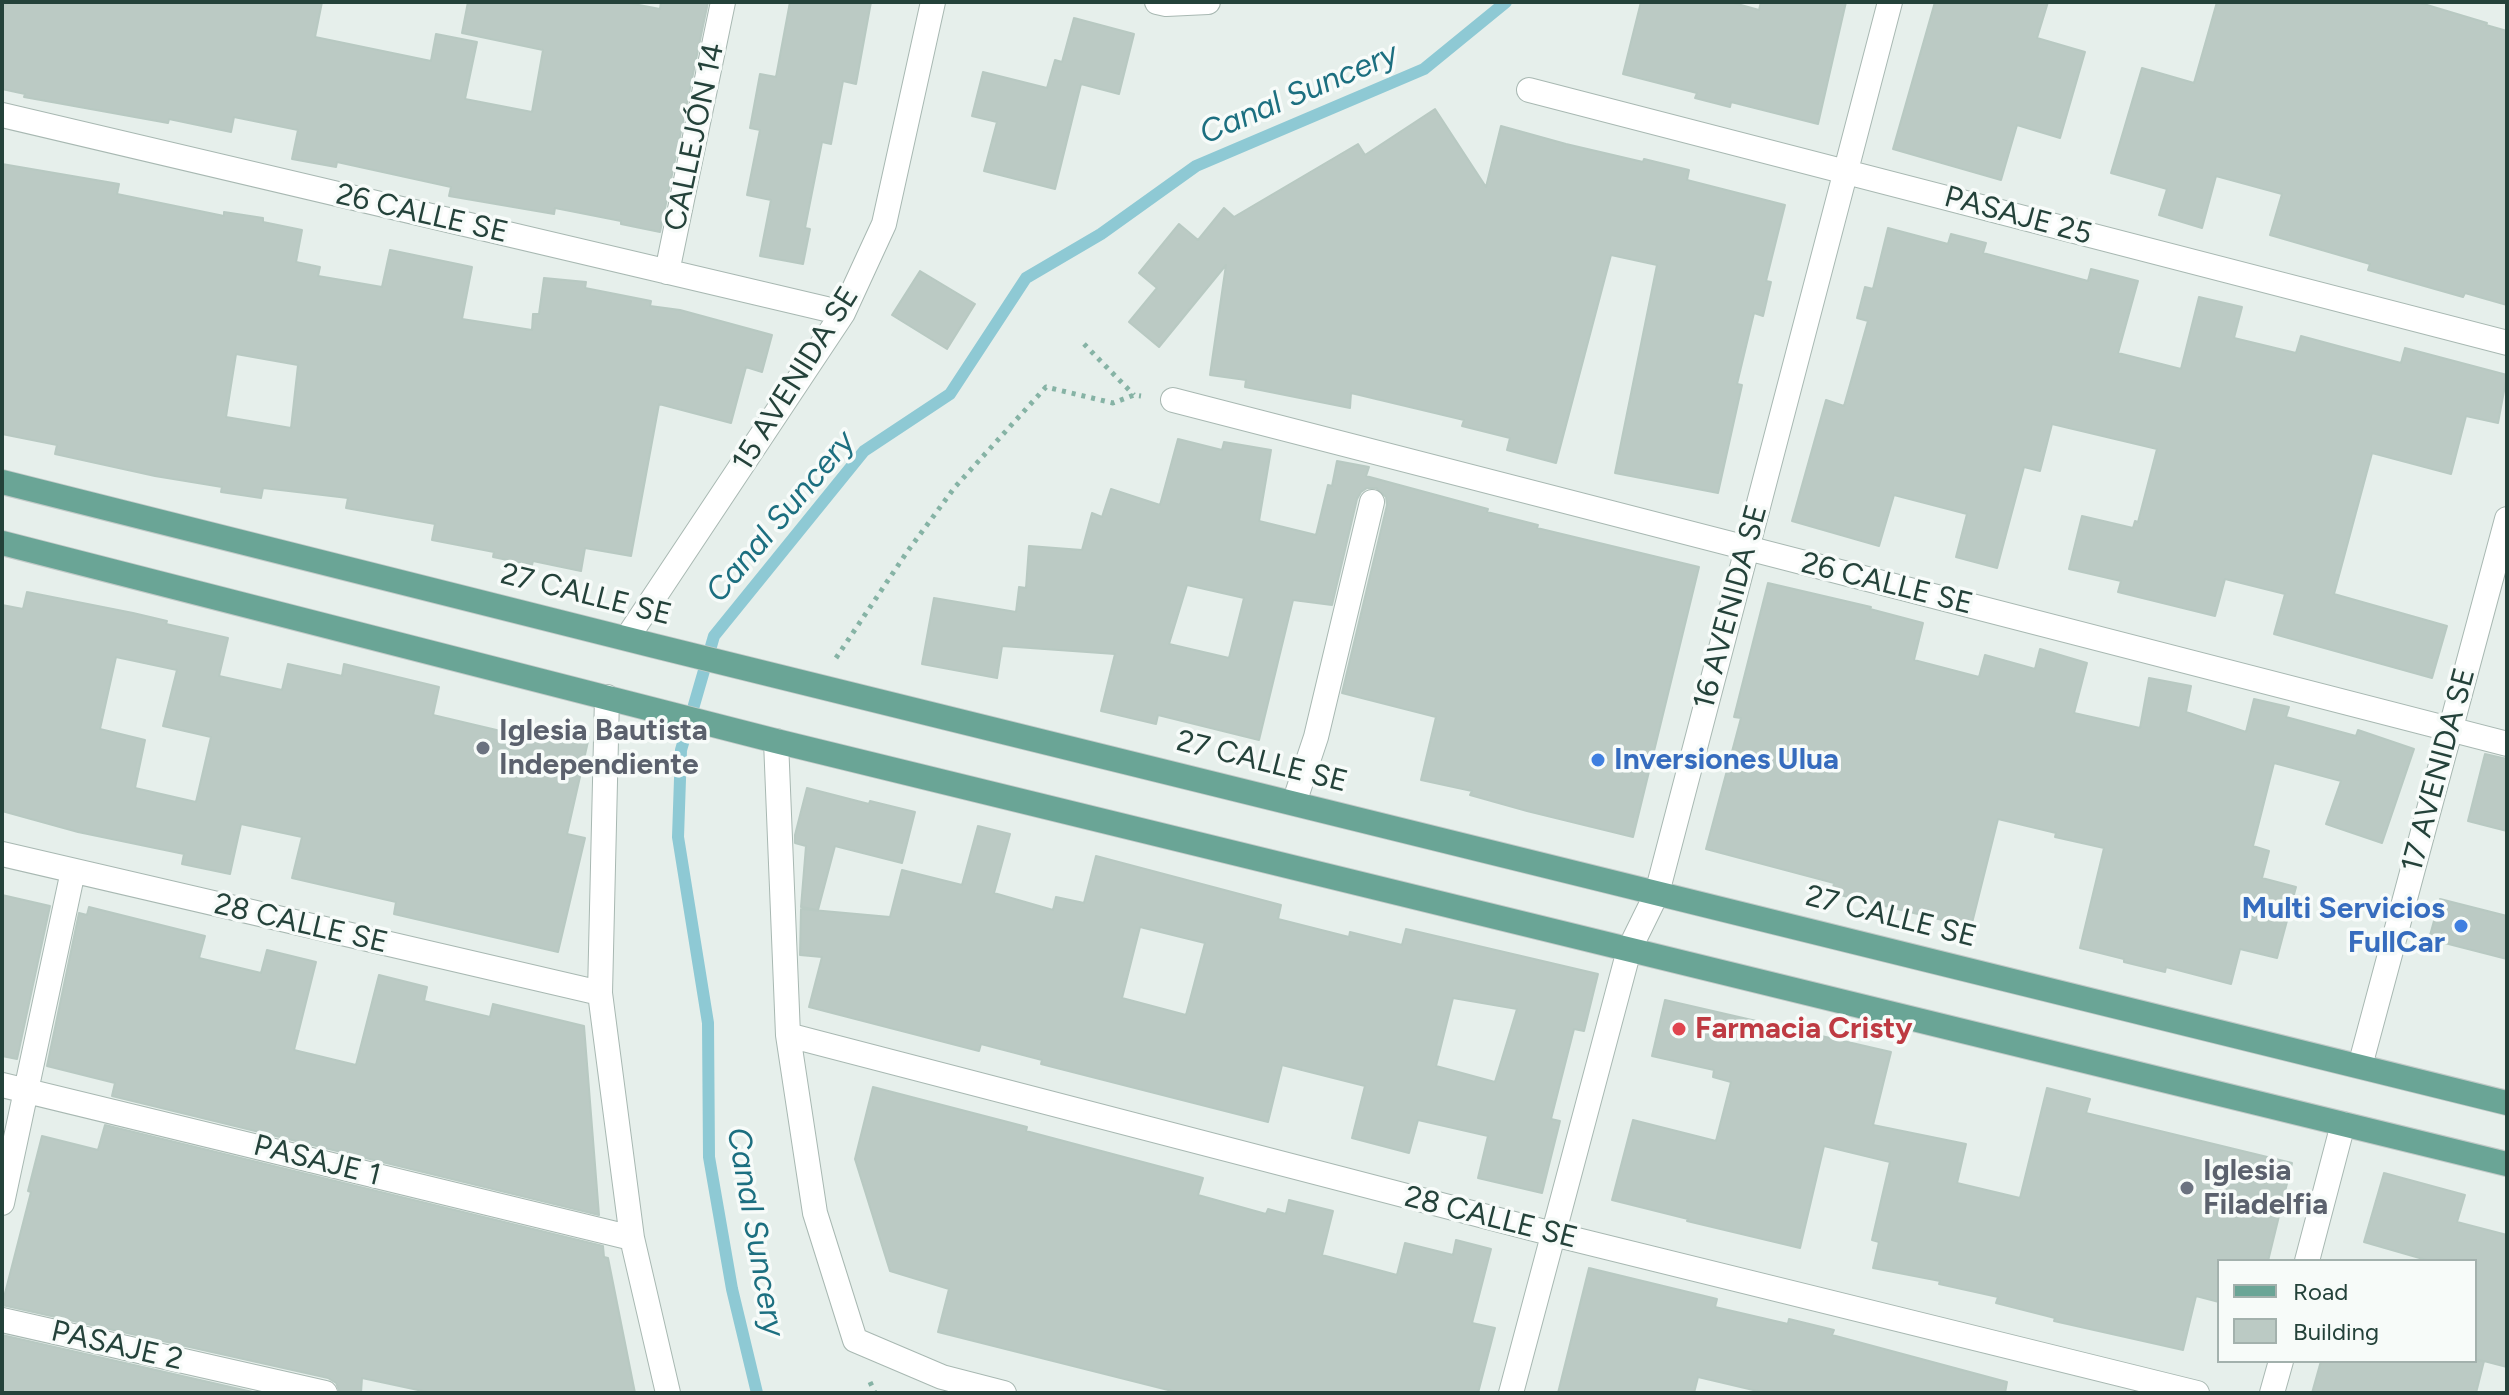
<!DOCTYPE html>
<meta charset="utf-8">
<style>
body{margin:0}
#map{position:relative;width:2509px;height:1395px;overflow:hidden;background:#e6efeb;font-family:Figtree,sans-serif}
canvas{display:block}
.frame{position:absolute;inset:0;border:4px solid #24423a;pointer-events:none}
.legend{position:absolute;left:2217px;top:1259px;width:260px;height:104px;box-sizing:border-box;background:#f7fbf9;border:2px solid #a3b1ad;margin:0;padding:10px 14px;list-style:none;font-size:24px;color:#24423a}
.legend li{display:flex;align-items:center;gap:16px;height:40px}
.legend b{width:40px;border:2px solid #a3b1ad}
</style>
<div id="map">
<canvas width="2509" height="1395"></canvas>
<div class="frame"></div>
<ul class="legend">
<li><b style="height:10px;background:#6aa596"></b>Road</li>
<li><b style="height:22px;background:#bbcac4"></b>Building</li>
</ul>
</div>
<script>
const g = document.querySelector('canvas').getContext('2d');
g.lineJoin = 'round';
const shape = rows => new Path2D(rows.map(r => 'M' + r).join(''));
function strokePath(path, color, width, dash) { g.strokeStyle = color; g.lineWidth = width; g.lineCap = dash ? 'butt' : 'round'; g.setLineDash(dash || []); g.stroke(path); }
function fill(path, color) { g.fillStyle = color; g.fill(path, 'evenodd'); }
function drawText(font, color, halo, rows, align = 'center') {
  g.font = font + ' Figtree,sans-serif'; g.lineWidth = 7; g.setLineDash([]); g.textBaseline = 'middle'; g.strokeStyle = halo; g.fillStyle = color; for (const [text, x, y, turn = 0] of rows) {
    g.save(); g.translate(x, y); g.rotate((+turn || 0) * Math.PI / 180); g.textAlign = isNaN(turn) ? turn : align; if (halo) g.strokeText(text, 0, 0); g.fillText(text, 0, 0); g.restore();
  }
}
const stream = shape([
 [757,1393,732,1289,709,1157,708,1023,678,837,681,750,714,636,864,451,950,394,1026,278,1101,234,1196,166,1424,69,1506,2]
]);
const building = shape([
 [2,2,322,2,315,37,431,61,436,34,477,42,465,99,532,112,543,50,462,33,468,2,623,2,660,9,661,2,708,2,660,232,621,224,621,221,555,208,554,214,449,196,451,187,337,162,336,167,292,159,298,130,234,117,231,132,169,119,168,123,24,97,25,94,2,89,2,2],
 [790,2,871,2,856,84,843,81,831,144,822,142,805,228,810,229,803,264,760,256,771,200,747,195,760,130,750,128,760,74,776,77,790,2],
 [1641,2,1730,2,1759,10,1761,2,1846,2,1818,124,1731,102,1730,107,1695,98,1697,93,1623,74,1641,2],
 [1935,2,2048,2,2037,38,2085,52,2060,138,2017,125,2001,180,1893,149,1935,2],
 [2217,2,2417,2,2487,23,2486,25,2507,31,2507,305,2465,293,2463,297,2368,270,2370,264,2270,235,2282,194,2216,176,2202,228,2159,215,2167,189,2111,173,2142,68,2194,83,2217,2],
 [1074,18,1134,34,1119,94,1081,84,1055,189,984,171,997,122,972,116,983,72,1047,88,1055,60,1062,62,1074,18],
 [1435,109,1486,187,1501,126,1566,144,1643,162,1644,159,1689,170,1687,180,1785,205,1766,281,1771,282,1763,316,1754,313,1737,384,1742,385,1718,493,1615,473,1657,265,1611,255,1556,463,1507,450,1510,438,1462,426,1464,420,1351,393,1350,408,1245,387,1246,380,1210,375,1226,265,1159,347,1129,322,1157,288,1139,273,1179,224,1198,240,1224,208,1234,217,1358,144,1365,155,1435,109],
 [2,164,119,184,117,194,224,216,224,212,263,218,263,222,302,230,296,262,320,267,318,276,382,287,390,250,472,267,462,319,532,330,533,314,539,314,544,278,586,282,585,288,651,301,650,306,680,310,772,335,762,372,746,367,731,423,659,404,631,556,585,548,581,571,533,561,532,565,493,557,494,552,432,540,435,524,346,508,348,498,263,488,261,498,221,492,222,487,155,476,55,454,57,445,2,434,2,164],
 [236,354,298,365,291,428,226,417,236,354],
 [1888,228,1948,244,1951,234,1986,243,1983,253,2088,281,2091,269,2138,281,2118,353,2181,369,2199,297,2242,307,2234,338,2296,353,2301,336,2401,363,2405,348,2507,375,2498,423,2466,416,2451,474,2372,453,2334,594,2447,626,2432,678,2274,634,2285,594,2225,579,2215,616,2118,592,2121,581,2069,569,2082,516,2133,528,2135,521,2138,522,2157,449,2052,424,2040,471,2024,467,1997,568,1956,557,1967,514,1894,495,1879,546,1792,521,1826,400,1844,406,1868,321,1857,318,1865,287,1873,289,1888,228],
 [920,271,975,304,947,349,892,315,920,271],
 [1178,439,1222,450,1224,442,1271,450,1259,521,1316,535,1328,485,1332,486,1337,461,1369,467,1366,476,1488,509,1487,512,1538,525,1537,528,1699,567,1633,837,1527,811,1470,795,1472,791,1421,780,1436,717,1342,693,1387,505,1386,497,1376,488,1367,488,1361,492,1357,499,1332,605,1293,600,1259,740,1158,715,1156,724,1101,711,1115,654,1002,646,997,678,922,664,934,598,1016,612,1019,587,1026,588,1029,546,1082,550,1092,513,1102,517,1111,489,1160,505,1178,439],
 [1187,585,1244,598,1229,658,1169,644,1187,585],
 [1768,583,1871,607,1870,609,1923,623,1914,660,1979,677,1985,655,2035,669,2040,649,2087,663,2074,713,2140,728,2149,678,2191,686,2186,712,2246,732,2254,699,2289,707,2286,717,2356,736,2358,730,2414,749,2382,843,2326,824,2341,781,2274,763,2253,846,2269,851,2262,878,2296,887,2277,958,2240,949,2231,984,2166,967,2165,972,2124,962,2124,959,2080,948,2104,848,2055,837,2056,833,1998,819,1971,927,1832,893,1834,883,1706,849,1741,718,1734,717,1768,583],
 [27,592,133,613,167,621,166,624,228,638,219,676,282,690,288,664,342,676,344,664,439,687,433,715,543,741,546,727,589,737,567,834,585,838,558,952,394,914,396,902,292,878,302,837,241,824,230,874,182,864,184,854,78,832,2,811,2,605,23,609,27,592],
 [116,657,177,670,163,726,211,737,196,802,135,788,145,740,100,729,116,657],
 [2485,754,2507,759,2507,831,2468,821,2485,754],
 [807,788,869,804,870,801,915,812,902,863,835,846,818,910,801,907,806,846,795,843,795,835,807,788],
 [978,826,1010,834,994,893,1053,910,1056,897,1084,903,1096,856,1281,905,1278,919,1349,937,1350,932,1402,945,1406,929,1598,974,1584,1031,1574,1029,1551,1119,1560,1121,1542,1193,1478,1178,1488,1136,1418,1120,1409,1153,1352,1138,1365,1086,1282,1065,1268,1122,1041,1064,1042,1060,981,1044,979,1051,809,1007,822,957,800,955,801,909,890,917,902,870,962,885,978,826],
 [1140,927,1205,943,1186,1015,1122,998,1140,927],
 [1453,998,1517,1009,1495,1082,1436,1066,1453,998],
 [2,895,50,906,17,1059,2,1056,2,895],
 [2440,899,2507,916,2507,959,2429,939,2440,899],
 [89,907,205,936,199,958,261,973,267,950,316,962,294,1050,356,1065,379,975,427,987,424,1001,490,1017,493,1004,584,1026,599,1215,112,1096,115,1083,47,1066,79,913,87,915,89,907],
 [1665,1000,1891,1052,1873,1125,1966,1144,1957,1183,2020,1198,2047,1088,2090,1099,2086,1113,2292,1163,2268,1261,2219,1261,2219,1302,2196,1296,2183,1350,2054,1321,2055,1318,1996,1303,1998,1297,1939,1284,1940,1281,1873,1268,1879,1242,1872,1240,1890,1162,1824,1146,1800,1248,1687,1221,1688,1219,1612,1200,1633,1120,1716,1141,1731,1082,1713,1077,1714,1070,1652,1056,1665,1000],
 [873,1087,1027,1127,1026,1131,1203,1178,1198,1195,1266,1214,1268,1209,1286,1214,1289,1200,1333,1211,1322,1255,1397,1275,1405,1243,1453,1255,1456,1240,1491,1249,1472,1323,1495,1328,1478,1393,1180,1393,938,1332,949,1289,890,1271,855,1159,873,1087],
 [105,1125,603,1246,604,1257,608,1258,635,1393,432,1393,362,1378,361,1393,340,1393,336,1383,328,1378,2,1305,31,1192,28,1191,42,1136,98,1150,105,1125],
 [2384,1173,2465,1195,2457,1222,2507,1235,2507,1367,2484,1361,2476,1393,2312,1393,2321,1361,2483,1361,2475,1359,2475,1261,2430,1261,2364,1242,2384,1173],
 [1589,1268,1717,1299,1715,1307,1788,1324,1789,1319,1834,1330,1832,1335,2007,1382,2005,1393,1766,1393,1698,1377,1694,1393,1558,1393,1589,1268],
 [2,1335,257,1393,2,1393,2,1335]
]);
const path = shape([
 [1084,344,1134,395],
 [836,658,907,552,955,487,1046,387,1113,403,1134,395,1141,396],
 [870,1382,875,1393]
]);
const minor = shape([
 [1157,2,1166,4,1208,2],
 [1529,90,2507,343],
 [2,115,843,313],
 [667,272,723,2],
 [1173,400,2507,744],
 [627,638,843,313,884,224,933,2],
 [607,697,600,993,632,1238,668,1393],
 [776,741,788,1035,815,1213,855,1340,942,1377,1004,1393],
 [1294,803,1316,737,1372,502],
 [2,854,600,993],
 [788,1035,1553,1234,2197,1393],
 [2360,1066,2507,519],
 [2,1085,632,1238],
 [2,1203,73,871],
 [2307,1261,2343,1124],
 [2,1320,325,1393],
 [1511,1393,1629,950,1657,893,1890,2],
 [2272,1393,2281,1361]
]);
const major = shape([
 [2,482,655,646,2507,1103],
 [2,543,776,741,2507,1164]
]);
const markers = [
 [483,748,8,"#6b7280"],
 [1598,760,8,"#3f7fe0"],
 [2461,926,8,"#3f7fe0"],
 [1679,1029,8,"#e0444e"],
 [2187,1188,8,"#6b7280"]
];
const streetNames = [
 ["CALLEJÓN 14",695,137,-78],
 ["26 CALLE SE",422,214,13],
 ["PASAJE 25",2018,216,15],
 ["15 AVENIDA SE",796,379,-58],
 ["26 CALLE SE",1887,584,14],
 ["27 CALLE SE",586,595,14],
 ["16 AVENIDA SE",1731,607,-75],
 ["27 CALLE SE",1262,762,14],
 ["17 AVENIDA SE",2439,770,-75],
 ["27 CALLE SE",1891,917,14],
 ["28 CALLE SE",301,924,13],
 ["PASAJE 1",317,1161,14],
 ["28 CALLE SE",1491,1218,14],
 ["PASAJE 2",117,1346,13]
];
const worshipNames = [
 ["Iglesia Bautista",499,731],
 ["Independiente",499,765],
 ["Iglesia",2203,1171],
 ["Filadelfia",2203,1205]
];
const shopNames = [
 ["Inversiones Ulua",1614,760],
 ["Multi Servicios",2445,909,"right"],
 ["FullCar",2445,943,"right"]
];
const healthNames = [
 ["Farmacia Cristy",1695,1029]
];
const waterNames = [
 ["Canal Suncery",1299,94,-23],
 ["Canal Suncery",781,517,-50],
 ["Canal Suncery",755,1232,80]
];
strokePath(stream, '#8ec9d4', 12);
fill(building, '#bbcac4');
strokePath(building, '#b8c9c2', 2);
strokePath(minor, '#a8b8b2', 26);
strokePath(major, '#c2cac8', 26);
strokePath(path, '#86b3a5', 5, [4, 6]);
strokePath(minor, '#fff', 24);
strokePath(major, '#6aa596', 24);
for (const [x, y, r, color] of markers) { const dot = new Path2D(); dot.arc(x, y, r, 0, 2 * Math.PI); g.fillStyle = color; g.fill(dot); strokePath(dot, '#f7fbf9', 3); }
drawText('30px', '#24423a', '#f7fbf9', streetNames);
drawText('bold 30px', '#5b616d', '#f7fbf9', worshipNames, 'left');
drawText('bold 30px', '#366cbe', '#f7fbf9', shopNames, 'left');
drawText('bold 30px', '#be3a42', '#f7fbf9', healthNames, 'left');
drawText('italic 32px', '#1c6f80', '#f7fbf9', waterNames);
</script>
